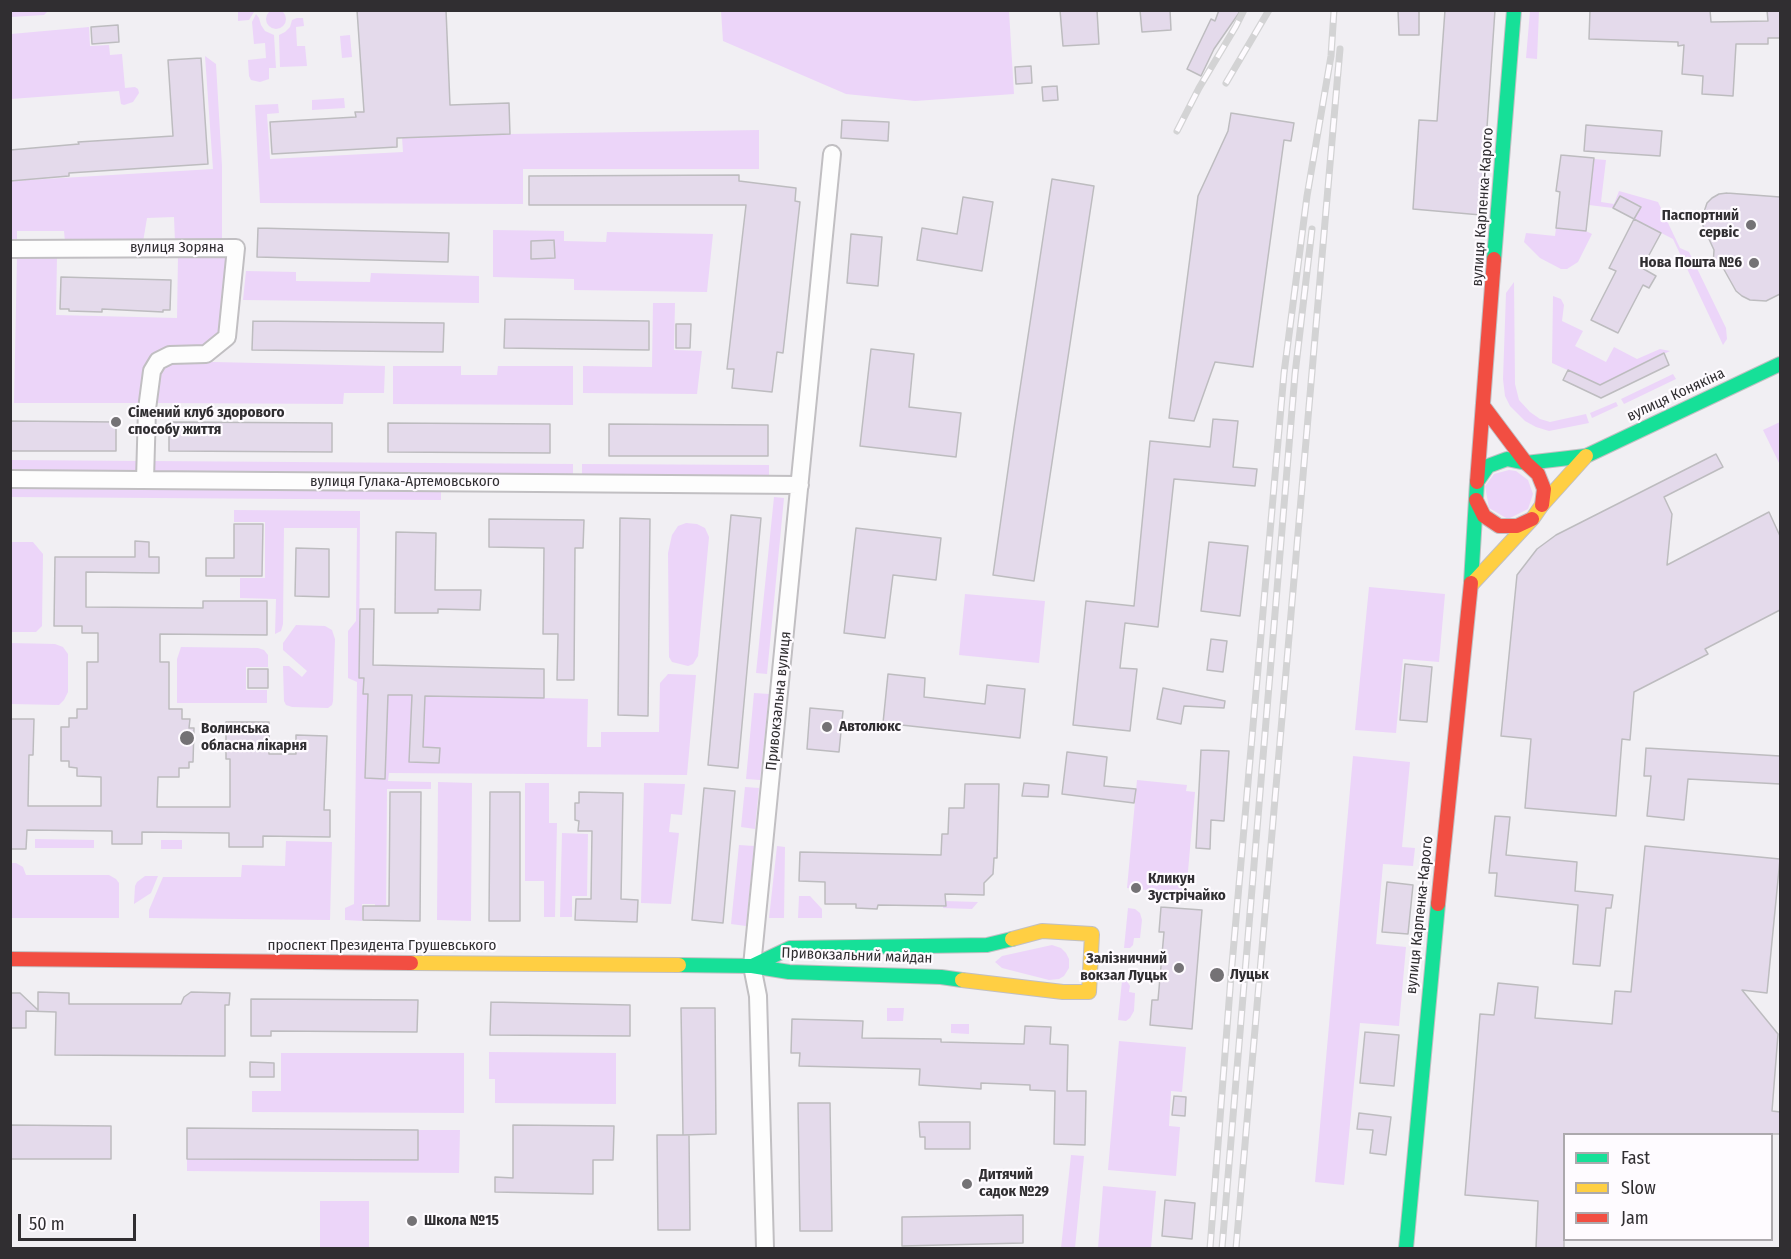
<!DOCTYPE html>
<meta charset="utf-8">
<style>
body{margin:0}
#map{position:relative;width:1791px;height:1259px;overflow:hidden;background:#f1eff3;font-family:"Fira Sans Condensed",sans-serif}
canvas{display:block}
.frame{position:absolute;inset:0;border:12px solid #302e31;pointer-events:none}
.legend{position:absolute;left:1563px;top:1133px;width:210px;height:108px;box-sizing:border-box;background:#fefbff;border:2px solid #aca9ad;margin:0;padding:8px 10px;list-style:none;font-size:18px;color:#302e31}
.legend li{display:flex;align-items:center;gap:12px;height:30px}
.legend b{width:30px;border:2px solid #aca9ad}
.scale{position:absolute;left:18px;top:1214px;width:118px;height:27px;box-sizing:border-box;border:3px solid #302e31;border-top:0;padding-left:8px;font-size:18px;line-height:21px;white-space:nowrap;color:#302e31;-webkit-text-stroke:4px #fefbff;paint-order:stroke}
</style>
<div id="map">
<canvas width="1791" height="1259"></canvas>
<div class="frame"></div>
<ul class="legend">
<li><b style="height:8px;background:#16e098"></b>Fast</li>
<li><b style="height:8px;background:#ffcf43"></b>Slow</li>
<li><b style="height:8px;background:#f24e42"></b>Jam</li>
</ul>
<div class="scale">50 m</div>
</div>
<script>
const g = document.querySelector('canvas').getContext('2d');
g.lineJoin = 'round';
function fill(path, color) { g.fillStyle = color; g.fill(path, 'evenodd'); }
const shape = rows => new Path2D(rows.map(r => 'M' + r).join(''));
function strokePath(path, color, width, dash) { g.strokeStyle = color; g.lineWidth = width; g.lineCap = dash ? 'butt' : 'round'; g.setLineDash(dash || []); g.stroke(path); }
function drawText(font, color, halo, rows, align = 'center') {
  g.font = font + ' "Fira Sans Condensed",sans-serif'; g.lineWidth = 4.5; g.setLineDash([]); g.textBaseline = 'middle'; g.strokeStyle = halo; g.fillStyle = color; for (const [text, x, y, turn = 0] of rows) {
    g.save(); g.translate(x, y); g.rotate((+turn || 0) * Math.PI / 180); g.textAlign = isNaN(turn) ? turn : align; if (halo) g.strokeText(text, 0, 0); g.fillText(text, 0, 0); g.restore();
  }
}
const green = shape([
 '266 19a10 10 0 1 1 20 0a10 10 0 1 1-20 0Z',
 [11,10,48,10,48,11,44,15,11,17],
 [238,11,254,11,254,12,249,20,238,21],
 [414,11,420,137,510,134,759,130,759,169,523,169,523,204,260,203,255,105,278,104,279,113,267,114,270,159,403,152,399,93],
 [721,11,1009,11,1014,94,915,101,846,94,723,41],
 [1530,11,1539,11,1537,59,1526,58],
 [256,14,259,18,261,25,265,31,274,35,276,68,269,68,269,79,260,82,251,80,249,76,248,60,266,58,265,43,254,44,252,22],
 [297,18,303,18,304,26,296,27,297,46,305,46,307,66,280,67,279,35,285,32,290,27,292,20],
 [89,27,90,46,109,45,110,55,122,54,125,88,135,87,138,89,139,93,133,102,124,105,121,104,119,91,11,99,11,34],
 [350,35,352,57,342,58,340,36],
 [205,56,216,64,222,166,222,242,175,242,174,217,147,218,143,242,65,242,64,231,17,231,17,242,11,242,11,181,213,169],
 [344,98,345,108,312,110,312,100],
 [1594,159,1606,160,1601,202,1614,204,1619,191,1658,202,1680,248,1689,252,1726,328,1727,339,1723,345,1673,239,1634,219,1641,206,1620,196,1613,208,1589,205],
 [1556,228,1586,231,1592,234,1578,262,1567,269,1561,269,1540,258,1524,242,1526,233,1555,236],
 [493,230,564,231,564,241,606,242,607,232,713,234,707,292,574,290,574,279,493,277],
 [228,255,220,333,204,347,168,347,140,403,14,403,17,256,57,256,56,315,177,318,178,256],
 [246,271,296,272,296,281,370,282,371,273,479,276,479,303,243,300],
 [1514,282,1515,384,1519,400,1530,412,1540,419,1550,422,1586,414,1589,423,1549,431,1536,427,1525,421,1510,406,1505,396,1503,379,1506,293],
 [1553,296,1561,299,1564,305,1562,321,1583,331,1575,346,1606,362,1614,347,1637,359,1660,349,1670,351,1600,385,1552,363],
 [653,303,675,303,674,350,702,351,697,394,583,393,583,366,652,367],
 [171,361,385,366,384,393,344,393,343,404,154,403,159,373,162,365],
 [393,366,461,366,461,375,497,375,498,366,573,366,573,405,393,404],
 [1673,374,1676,379,1624,404,1621,399],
 [1616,402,1618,406,1592,418,1590,413],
 [1780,422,1780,465,1763,430],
 [11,460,138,461,138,471,11,470],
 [152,461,573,464,573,474,152,471],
 [582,464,769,465,769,476,582,474],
 [1509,470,1516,471,1528,480,1533,494,1528,509,1508,519,1489,508,1485,486,1494,474],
 [11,487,441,490,441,500,11,497],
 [774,497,784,498,767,674,756,673],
 [234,510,360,511,359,677,364,678,364,694,588,699,587,747,601,747,601,732,659,732,660,683,668,674,696,675,687,775,389,773,388,781,431,782,431,789,387,789,386,920,375,920,375,904,362,904,362,921,345,920,345,908,354,904,357,682,348,678,348,631,356,621,357,528,284,528,283,624,281,631,275,634,276,599,240,598,240,578,265,578,265,522,234,522],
 [686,523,697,524,705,528,709,537,698,656,693,664,688,666,672,662,669,657,668,553,672,535,678,526],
 [11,542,33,542,43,554,42,626,36,632,11,632],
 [1369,587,1445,594,1439,662,1403,659,1396,733,1355,730],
 [965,594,1045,601,1039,663,959,655],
 [296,625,325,626,332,630,335,639,333,701,332,705,328,708,292,707,286,705,284,701,283,666,289,666,302,677,307,671,283,650,283,643],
 [11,643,55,644,63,647,68,654,68,692,64,700,59,705,11,704],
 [181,647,258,648,264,650,268,655,268,667,246,667,246,690,267,690,267,703,177,703,177,659],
 [754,693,769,694,760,780,746,779],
 [1353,756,1410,762,1402,847,1415,848,1413,866,1383,864,1376,944,1406,947,1399,1026,1360,1023,1344,1185,1315,1182],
 [1137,780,1187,785,1186,791,1195,792,1186,894,1127,888],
 [438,782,472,783,471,921,437,920],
 [525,783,549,783,549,823,557,823,555,917,544,917,544,881,525,881],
 [644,783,685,784,682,815,671,814,669,832,679,833,671,904,641,903],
 [745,787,759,788,755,829,741,827],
 [562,833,588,834,587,896,572,896,572,917,560,917],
 [35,839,94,840,94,848,35,848],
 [161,840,182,840,182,849,161,849],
 [286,841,332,842,330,920,149,918,149,910,163,877,241,877,242,865,285,866],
 [739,845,754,846,746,926,731,924],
 [777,846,785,847,784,918,769,918],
 [11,863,16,863,23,867,26,875,109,875,116,879,119,883,119,918,11,918],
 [145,876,158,876,151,893,134,904,135,886,137,882],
 [799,896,810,896,822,909,822,918,798,918],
 [944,901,978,902,972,909,943,908],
 [1128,908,1135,909,1140,913,1142,920,1140,938,1134,938,1133,945,1130,948,1124,948],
 [1052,945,1061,948,1066,953,1069,959,1069,968,1064,976,1059,979,1049,980,1002,968,995,962,1002,956],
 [1122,981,1127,981,1130,986,1129,992,1135,993,1134,1011,1130,1018,1126,1021,1118,1020],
 [887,1008,904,1008,903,1021,887,1021],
 [951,1024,969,1024,969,1034,951,1033],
 [1119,1041,1186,1047,1182,1092,1171,1091,1169,1126,1180,1127,1176,1176,1108,1170],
 [489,1052,616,1053,616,1104,495,1103,495,1079,489,1079],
 [281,1053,464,1053,464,1113,252,1112,252,1091,281,1091],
 [418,1130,460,1130,459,1173,187,1171,187,1159,418,1160],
 [1071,1155,1084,1156,1075,1248,1061,1248],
 [1103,1186,1156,1191,1151,1248,1098,1248],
 [320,1201,369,1201,369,1248,320,1248]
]);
const building = shape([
 [357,10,446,10,450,105,509,103,510,134,397,138,397,147,272,154,270,122,356,117,355,112,364,112,357,10],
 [1060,10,1097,10,1099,44,1063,46,1060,10],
 [1140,10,1170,10,1171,30,1142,32,1140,10],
 [1219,10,1241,10,1214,49,1201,76,1187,69,1211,19,1215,21,1219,10],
 [1398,10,1419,10,1419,35,1399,35,1398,10],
 [1445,10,1495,10,1481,215,1413,209,1419,120,1437,121,1445,10],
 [1590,10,1710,10,1711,22,1768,21,1767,10,1780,10,1780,38,1768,38,1768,44,1736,44,1733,96,1702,94,1703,76,1682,74,1684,45,1678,46,1678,42,1589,39,1590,10],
 [118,25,119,42,92,44,91,27,118,25],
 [201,58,208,164,69,173,69,176,10,181,10,150,79,144,78,142,173,136,168,60,201,58],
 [1031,66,1032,83,1016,84,1015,67,1031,66],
 [1057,86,1058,100,1043,101,1042,87,1057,86],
 [1231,113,1294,123,1291,141,1284,140,1253,367,1215,362,1194,421,1169,418,1198,196,1228,131,1231,113],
 [842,120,889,122,888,141,841,138,842,120],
 [1586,125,1662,131,1660,156,1584,151,1586,125],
 [1561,155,1594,158,1586,231,1556,228,1560,192,1556,191,1561,155],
 [739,175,739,181,796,188,795,201,800,202,783,353,777,352,772,392,732,388,734,369,727,369,746,205,529,205,529,176,739,175],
 [1052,179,1094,186,1034,581,993,575,1014,428,1052,179],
 [1727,193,1780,197,1780,294,1766,301,1750,300,1742,296,1736,291,1722,266,1713,266,1714,250,1703,226,1702,218,1707,203,1712,198,1719,194,1727,193],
 [1620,196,1641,207,1634,219,1613,208,1620,196],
 [963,197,993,202,982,271,917,260,922,228,957,234,963,197],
 [1634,219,1661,233,1642,268,1656,276,1649,288,1643,285,1618,333,1591,320,1616,271,1609,268,1634,219],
 [258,228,449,233,448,262,257,257,258,228],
 [851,234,882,237,878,286,847,283,851,234],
 [554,240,555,258,531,259,531,241,554,240],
 [61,277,171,280,170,310,163,310,163,312,102,309,102,312,69,311,69,309,60,309,61,277],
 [505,319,649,321,649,350,504,348,505,319],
 [253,321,444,323,443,352,252,350,253,321],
 [676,324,691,324,690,348,676,348,676,324],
 [871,349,914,354,909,407,961,413,956,457,860,446,871,349],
 [1664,353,1669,365,1601,398,1563,380,1568,370,1600,385,1664,353],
 [1213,419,1238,421,1233,467,1257,469,1255,486,1174,479,1158,627,1125,623,1120,668,1137,669,1130,731,1073,725,1086,601,1134,606,1150,441,1210,447,1213,419],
 [10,421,116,422,116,451,10,451,10,421],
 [169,422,332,423,332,452,169,451,169,422],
 [388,423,550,424,550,453,388,452,388,423],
 [609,424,768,425,768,456,609,456,609,424],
 [1716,454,1723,467,1664,497,1672,514,1667,565,1769,512,1780,536,1780,610,1705,649,1708,654,1634,692,1630,740,1622,739,1616,816,1525,808,1531,739,1501,736,1517,575,1537,549,1556,535,1716,454],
 [731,515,761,518,738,768,708,765,731,515],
 [620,518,650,519,648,716,618,715,620,518],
 [489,519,584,520,583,548,575,548,574,680,557,680,558,634,543,634,544,548,489,547,489,519],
 [234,524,263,524,262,576,206,576,206,558,234,558,234,524],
 [856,528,941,538,936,580,893,575,885,638,844,633,856,528],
 [396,532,436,533,435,590,481,590,480,610,438,609,438,613,395,613,396,532],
 [135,541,149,542,149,557,159,557,159,573,86,572,86,607,203,608,203,601,267,601,267,635,160,634,160,662,169,662,169,709,182,709,182,719,190,719,189,728,194,728,193,762,189,762,189,768,179,768,179,777,158,777,157,807,230,807,230,759,226,759,226,722,269,722,269,754,296,754,296,735,327,736,324,810,330,810,330,837,263,836,263,847,229,847,229,833,142,832,142,844,112,844,112,831,27,830,26,849,10,849,10,719,34,719,33,755,29,755,28,806,101,806,101,777,77,776,77,768,69,767,69,761,61,761,61,727,69,727,69,718,77,718,77,709,87,709,87,662,98,662,98,633,82,633,82,626,54,626,55,557,135,557,135,541],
 [1209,542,1248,546,1240,616,1201,611,1209,542],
 [296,548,329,549,329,597,295,596,296,548],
 [360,609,374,609,373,665,544,669,544,698,425,696,423,747,440,748,439,763,409,762,412,695,388,695,385,779,365,778,368,694,363,694,364,678,359,678,360,609],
 [1211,639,1227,641,1223,672,1207,670,1211,639],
 [1405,664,1432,667,1427,722,1400,720,1405,664],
 [248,669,268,669,268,688,248,688,248,669],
 [888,674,925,678,924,697,985,704,987,685,1025,689,1020,738,883,723,888,674],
 [1163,688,1225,701,1224,708,1184,706,1181,724,1157,719,1163,688],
 [810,708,843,711,839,752,807,749,810,708],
 [1646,748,1780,756,1780,784,1688,779,1684,820,1647,816,1651,776,1644,776,1646,748],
 [1201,750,1229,751,1224,821,1211,820,1210,849,1196,848,1201,750],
 [1067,752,1107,757,1104,786,1136,789,1134,803,1062,794,1067,752],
 [1024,783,1049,785,1048,797,1022,796,1024,783],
 [965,784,999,784,997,858,994,858,993,874,984,883,984,895,945,894,946,906,878,905,877,909,856,908,856,904,825,904,825,882,799,881,800,852,941,855,942,834,948,834,949,808,964,808,965,784],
 [704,788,735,791,723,923,692,920,704,788],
 [390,792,421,792,420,921,363,920,363,906,389,906,390,792],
 [490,792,520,792,520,921,489,921,490,792],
 [579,792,623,793,621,899,638,900,637,922,575,920,576,899,591,899,592,831,578,831,579,821,575,820,575,803,579,803,579,792],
 [1495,816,1510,817,1506,855,1577,862,1575,891,1613,895,1611,908,1606,908,1600,966,1573,964,1578,905,1495,896,1497,873,1489,873,1495,816],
 [1645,846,1780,859,1767,993,1742,990,1778,1034,1772,1111,1780,1112,1780,1134,1564,1134,1564,1248,1536,1248,1538,1201,1465,1195,1480,1014,1494,1015,1498,983,1538,987,1535,1018,1612,1024,1615,991,1631,992,1645,846],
 [1387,882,1413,885,1408,934,1382,932,1387,882],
 [1161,907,1202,910,1192,1029,1150,1025,1152,1000,1158,1000,1164,932,1159,932,1161,907],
 [38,992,69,993,69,1004,181,1004,184,997,191,992,230,993,229,1005,225,1005,225,1056,55,1055,56,1012,26,1011,26,1028,10,1028,10,993,20,993,38,1010,38,992],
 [251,999,418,1000,417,1032,271,1031,271,1036,251,1036,251,999],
 [491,1002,630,1005,630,1036,490,1035,491,1002],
 [681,1008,715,1008,716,1134,683,1135,681,1008],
 [792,1019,863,1021,862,1038,941,1039,941,1042,1024,1044,1025,1026,1051,1027,1050,1044,1068,1045,1067,1091,1086,1091,1085,1145,1054,1144,1055,1091,1030,1090,1030,1085,981,1083,981,1089,919,1085,920,1069,799,1066,800,1053,791,1053,792,1019],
 [1365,1032,1399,1035,1394,1086,1360,1083,1365,1032],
 [250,1062,274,1063,274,1077,250,1077,250,1062],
 [1174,1096,1186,1097,1185,1116,1172,1115,1174,1096],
 [798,1103,830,1103,832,1231,800,1231,798,1103],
 [1359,1113,1391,1117,1386,1155,1370,1153,1373,1130,1357,1129,1359,1113],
 [919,1122,970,1122,970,1149,925,1149,925,1137,920,1137,919,1122],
 [10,1125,111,1126,111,1159,10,1159,10,1125],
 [513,1125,614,1126,613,1160,593,1160,593,1194,495,1192,495,1177,513,1178,513,1125],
 [187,1128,418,1130,418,1160,187,1159,187,1128],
 [657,1135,689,1135,690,1230,658,1230,657,1135],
 [1165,1200,1195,1203,1192,1239,1162,1236,1165,1200],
 [1023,1215,1023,1243,902,1246,902,1217,1023,1215]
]);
const street = shape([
 [10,249,236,248,227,337,206,354,170,355,158,361,152,371,147,409,145,480],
 [10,479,800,485],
 [765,1248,758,996,752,966,832,154]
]);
const fast = shape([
 [1494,259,1514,10],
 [1471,583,1477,482,1488,466,1507,459,1526,463,1586,456,1780,364],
 [679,965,752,966,789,972,941,977,962,980],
 [752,966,790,948,987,945,1012,939],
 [1406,1248,1438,904]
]);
const slow = shape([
 [1471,585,1533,518,1542,505,1586,456],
 [411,963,679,965],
 [962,980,1063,992,1089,992,1092,934,1042,931,1012,939]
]);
const jam = shape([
 [1484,407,1526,463,1538,474,1544,489,1542,505],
 [1477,482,1494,259],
 [1476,500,1484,516,1499,526,1517,526,1532,519],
 [1438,904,1471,583],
 [10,959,411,963]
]);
const rail = shape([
 [1226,83,1269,10],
 [1177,131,1199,88,1236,26,1244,10],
 [1210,1248,1231,976,1284,373,1307,196,1331,56,1334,10],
 [1222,1248,1295,374,1312,229],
 [1236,1248,1340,49]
]);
const markers = [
 [1751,225,6,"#747275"],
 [1754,263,6,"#747275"],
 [116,422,6,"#747275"],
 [827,727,6,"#747275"],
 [187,738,8,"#747275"],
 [1136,888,6,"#747275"],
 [1179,968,6,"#747275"],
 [1217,975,8,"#747275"],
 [967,1184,6,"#747275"],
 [412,1221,6,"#747275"]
];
const streetNames = [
 ["вулиця Карпенка-Карого",1483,207,-86],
 ["вулиця Зоряна",177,248],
 ["вулиця Конякіна",1676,395,-25],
 ["вулиця Гулака-Артемовського",405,482],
 ["Привокзальна вулиця",779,701,-84],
 ["вулиця Карпенка-Карого",1420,915,-84],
 ["проспект Президента Грушевського",382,946],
 ["Привокзальний майдан",857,956,2]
];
const poiNames = [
 ["Паспортний",1739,216,"right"],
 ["сервіс",1739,233,"right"],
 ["Нова Пошта №6",1742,263,"right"],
 ["Сімений клуб здорового",128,413],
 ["способу життя",128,430],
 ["Автолюкс",839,727],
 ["Волинська",201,729],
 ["обласна лікарня",201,746],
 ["Кликун",1148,879],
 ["Зустрічайко",1148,896],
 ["Залізничний",1167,959,"right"],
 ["вокзал Луцьк",1167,976,"right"],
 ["Луцьк",1230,975],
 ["Дитячий",979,1175],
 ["садок №29",979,1192],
 ["Школа №15",424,1221]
];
fill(green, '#ecd5f9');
fill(building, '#e4daeb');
strokePath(building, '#bdbcbf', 1.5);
strokePath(street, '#c1bfc2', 20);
strokePath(fast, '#c1bfc2', 16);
strokePath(slow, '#c1bfc2', 16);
strokePath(jam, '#c1bfc2', 16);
strokePath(street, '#fdfdfd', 16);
strokePath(fast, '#16e098', 14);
strokePath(slow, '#ffcf43', 14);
strokePath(jam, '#f24e42', 14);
strokePath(rail, '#d3d3d4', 7);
strokePath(rail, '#fefbff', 4.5, [14]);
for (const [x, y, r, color] of markers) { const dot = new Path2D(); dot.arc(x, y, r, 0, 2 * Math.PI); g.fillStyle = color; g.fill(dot); strokePath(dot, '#fefbff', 2); }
drawText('15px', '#302e31', '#fefbff', streetNames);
drawText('bold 15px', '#302e31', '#fefbff', poiNames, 'left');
</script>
